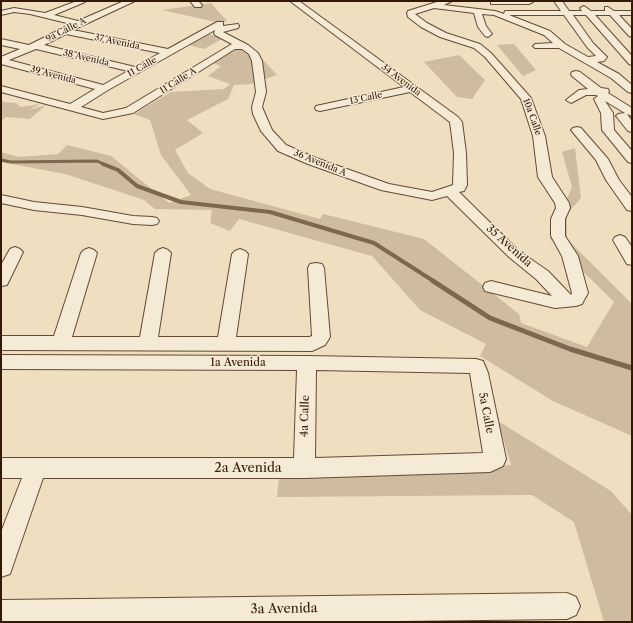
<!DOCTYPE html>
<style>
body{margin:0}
#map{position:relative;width:633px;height:623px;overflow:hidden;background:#efdebf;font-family:"Libre Caslon Text",serif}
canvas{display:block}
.frame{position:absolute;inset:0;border:2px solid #341806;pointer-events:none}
</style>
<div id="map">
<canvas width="633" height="623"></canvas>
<div class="frame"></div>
</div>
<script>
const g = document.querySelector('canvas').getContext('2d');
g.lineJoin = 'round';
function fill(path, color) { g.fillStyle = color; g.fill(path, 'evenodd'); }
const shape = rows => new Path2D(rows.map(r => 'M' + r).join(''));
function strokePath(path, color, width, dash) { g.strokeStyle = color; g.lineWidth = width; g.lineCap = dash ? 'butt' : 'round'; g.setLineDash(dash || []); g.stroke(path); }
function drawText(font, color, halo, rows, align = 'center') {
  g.font = font + ' "Libre Caslon Text",serif'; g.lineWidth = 3; g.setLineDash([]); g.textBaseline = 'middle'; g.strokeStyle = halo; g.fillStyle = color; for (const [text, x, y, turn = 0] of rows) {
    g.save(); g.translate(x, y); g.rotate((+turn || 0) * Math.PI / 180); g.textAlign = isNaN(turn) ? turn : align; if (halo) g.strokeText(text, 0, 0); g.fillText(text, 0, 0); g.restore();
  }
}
const green = shape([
 [211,3,227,21,220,23,162,10],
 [208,34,224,38,204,49,188,45],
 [514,44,536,70,523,76,497,45],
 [250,46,277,75,251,84,234,85,228,99,187,120,203,133,175,150,188,173,210,189,320,219,323,214,424,239,519,314,521,323,587,347,614,302,550,239,572,187,562,152,575,148,581,198,567,214,567,239,631,303,632,307,632,436,553,401,480,356,486,344,420,310,372,256,239,219,230,231,210,223,212,210,155,209,144,200,65,174,1,162,1,152,19,157,58,154,67,145,111,156,169,203,191,195,161,155,150,120,134,114,171,92,224,89,230,84,208,76,221,66,213,63,237,49],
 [459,55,485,80,472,99,457,97,424,62],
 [1,98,3,102,16,103,21,107,40,104,29,110,46,105,30,119,6,117,1,121],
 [498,421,611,491,632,515,632,622,604,622,574,522,532,495,277,497,279,478,511,465]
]);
const streamFar2 = shape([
 [1,160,11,162,97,161,106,165]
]);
const streamFar1 = shape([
 [103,164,118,170,137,186,181,202,270,212,374,243,435,282]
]);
const stream = shape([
 [433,281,490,318,570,349,632,368]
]);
const minor = shape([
 [77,1,85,2,54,15,78,21,124,1,135,1,73,30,168,49,217,22,223,22,223,26,238,24,239,26,238,28,223,32,248,45,258,53,262,61,266,92,262,107,265,114,272,130,286,145,316,158,389,184,432,192,453,185,454,153,450,122,410,92,320,111,316,110,315,108,316,106,404,87,290,1,299,1,458,117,462,122,466,153,467,185,464,191,459,192,519,251,548,271,571,295,572,293,562,256,551,236,551,219,556,208,555,203,538,177,533,136,521,99,485,57,474,48,440,37,421,27,408,17,407,13,408,11,440,1,452,1,444,5,495,11,504,14,505,11,561,11,554,1,562,1,569,11,582,11,580,8,584,6,591,11,605,11,605,7,608,7,614,11,632,11,632,15,619,15,632,29,632,37,629,36,610,15,595,15,632,56,632,65,629,64,586,15,573,15,593,43,607,57,604,61,597,62,619,74,632,85,632,93,628,92,611,78,559,48,535,48,533,46,535,44,553,43,544,35,494,15,482,14,486,26,492,34,488,37,485,36,478,27,474,13,434,8,415,14,427,23,446,33,480,44,491,53,531,98,545,136,552,177,569,203,570,208,565,219,565,236,578,256,588,293,584,300,582,304,576,306,555,308,485,291,483,287,485,283,491,281,552,296,536,279,509,257,447,196,432,200,381,190,308,164,278,151,261,131,253,114,252,107,256,92,252,61,249,54,242,49,235,49,133,113,103,119,1,92,1,86,70,104,95,89,1,64,1,57,20,49,1,45,1,39,29,45,71,24,30,14,14,12,1,15,1,11,14,8,45,13,77,1],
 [509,15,564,15,587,47,596,56,588,57,565,44,550,31,509,15],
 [215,30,214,33,215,35,232,44,126,108,103,113,81,107,108,90,215,30],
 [66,34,160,53,135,67,44,45,66,34],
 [36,49,128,71,103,85,9,60,36,49],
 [190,1,198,1,202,5,201,7,195,7,190,1],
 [491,1,532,1,533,2,529,4,491,4,491,1],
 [576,71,580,72,601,88,608,89,609,91,608,93,632,108,632,116,627,114,632,121,632,132,628,131,616,116,618,114,625,113,605,101,613,113,614,130,632,151,632,163,628,162,602,130,601,113,594,99,598,96,596,95,586,95,571,103,566,100,579,90,588,89,572,76,571,74,572,72,576,71],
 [577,127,581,128,608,159,619,180,632,197,632,211,627,210,606,180,596,160,571,130,573,128,577,127],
 [1,195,34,202,82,207,133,216,152,217,157,218,159,221,157,224,152,225,133,224,82,215,34,210,1,203,1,195],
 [620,235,625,237,632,247,632,265,627,264,613,240,615,237,620,235],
 [15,247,20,249,23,252,7,285,1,286,1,265,10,249,15,247],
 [89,248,94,250,97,253,72,337,140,337,155,253,158,250,163,248,168,250,171,253,158,337,218,337,232,254,235,251,240,249,245,251,248,254,236,337,309,337,312,336,308,268,310,264,316,263,322,264,324,268,330,337,325,345,312,351,1,350,1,336,54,336,81,253,84,250,89,248],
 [1,355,307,356,476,359,483,361,488,373,506,459,503,466,490,472,304,478,43,478,10,574,1,577,1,532,22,478,1,478,1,458,294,458,297,370,1,369,1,355],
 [316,370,470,373,483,453,315,458,316,370],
 [567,593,576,597,580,606,576,615,567,619,317,622,1,622,1,600,567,593]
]);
const farStreetnames = [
 ["9a Calle A",66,30,-27],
 ["37 Avenida",117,42,12],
 ["38 Avenida",86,58,13],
 ["11 Calle",142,67,-29],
 ["39 Avenida",53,75,15],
 ["34 Avenida",401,80,37],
 ["11 Calle A",178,81,-32],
 ["13 Calle",366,98,-12],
 ["10a Calle",532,117,70],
 ["36 Avenida A",320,163,22]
];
const streetNames = [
 ["35 Avenida",509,246,42],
 ["1a Avenida",238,363],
 ["5a Calle",486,413,79],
 ["4a Calle",305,416,-88]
];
const nearStreetnames = [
 ["2a Avenida",248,468],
 ["3a Avenida",284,609,-1]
];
fill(green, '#cfbca0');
strokePath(streamFar2, '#7e674f', 3);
strokePath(streamFar1, '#7e674f', 4);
strokePath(stream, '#7e674f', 5);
strokePath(minor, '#634a34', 2);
fill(minor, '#f5ead5');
drawText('9px', '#341806', '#f5ead5', farStreetnames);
drawText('11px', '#341806', '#f5ead5', streetNames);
drawText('13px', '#341806', '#f5ead5', nearStreetnames);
</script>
